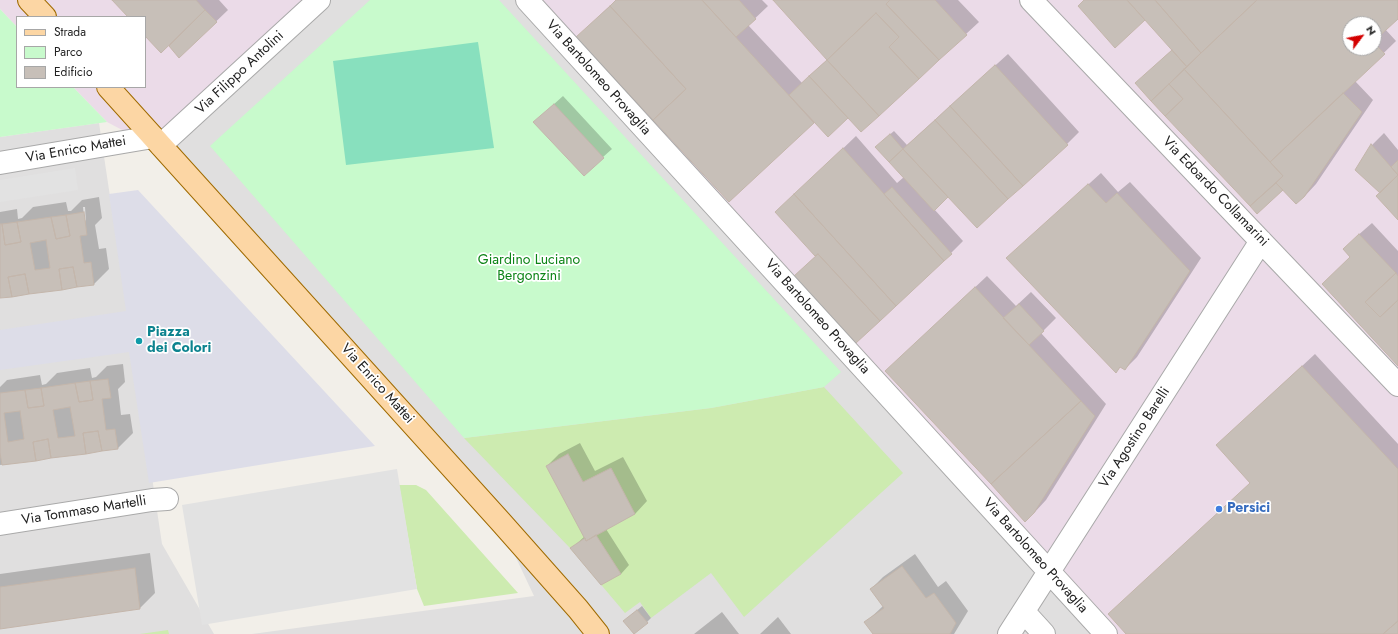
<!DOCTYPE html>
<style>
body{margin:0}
#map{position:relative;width:1398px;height:634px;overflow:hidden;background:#f2efe9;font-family:Jost,sans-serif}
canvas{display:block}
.legend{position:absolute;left:16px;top:16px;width:130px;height:72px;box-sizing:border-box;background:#fff;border:1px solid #a7a7a7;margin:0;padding:5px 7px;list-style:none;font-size:12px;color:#222}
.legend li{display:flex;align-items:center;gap:8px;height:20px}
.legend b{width:20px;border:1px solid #a7a7a7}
.north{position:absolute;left:1342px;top:16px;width:40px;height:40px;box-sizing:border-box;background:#fff;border:1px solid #a7a7a7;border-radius:50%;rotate:58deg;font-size:11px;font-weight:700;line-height:16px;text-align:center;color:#222}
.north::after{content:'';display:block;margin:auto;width:14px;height:18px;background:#d40000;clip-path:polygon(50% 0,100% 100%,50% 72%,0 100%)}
</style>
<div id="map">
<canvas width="1398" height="634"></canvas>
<ul class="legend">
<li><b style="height:5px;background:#fcd6a4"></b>Strada</li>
<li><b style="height:11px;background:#c8facc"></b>Parco</li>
<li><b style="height:11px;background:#c7bfb8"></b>Edificio</li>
</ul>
<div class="north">N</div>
</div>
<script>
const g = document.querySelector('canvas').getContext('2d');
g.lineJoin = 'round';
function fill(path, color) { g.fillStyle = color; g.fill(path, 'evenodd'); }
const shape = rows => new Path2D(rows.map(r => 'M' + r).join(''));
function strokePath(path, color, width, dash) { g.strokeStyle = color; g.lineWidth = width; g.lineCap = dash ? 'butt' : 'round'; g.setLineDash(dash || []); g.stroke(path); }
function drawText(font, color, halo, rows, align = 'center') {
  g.font = font + ' Jost,sans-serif'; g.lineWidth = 3.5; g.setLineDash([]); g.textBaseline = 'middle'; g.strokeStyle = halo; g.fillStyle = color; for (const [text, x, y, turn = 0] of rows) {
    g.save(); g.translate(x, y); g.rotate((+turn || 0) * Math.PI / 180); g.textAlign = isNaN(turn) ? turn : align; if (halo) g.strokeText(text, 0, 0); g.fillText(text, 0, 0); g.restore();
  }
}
const residential = shape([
 [323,0,520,0,1099,634,252,634,534,596,509,543,162,151],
 [99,123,162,544,214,634,0,634,0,137]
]);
const industrial = shape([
 [0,0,323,0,162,151,107,122,73,87,145,87,145,17,17,17,17,27,0,9],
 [520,0,1398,0,1398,634,1099,634],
 [1350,24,1374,24,1374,48,1350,48]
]);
const grass = shape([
 [824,387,903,473,744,617,711,573,651,618,640,602,625,613,570,548,464,438,711,408],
 [399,485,416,485,426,490,518,593,424,606,417,589],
 [168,630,169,634,140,634]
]);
const park = shape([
 [370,0,499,0,841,372,824,387,711,408,464,438,210,146],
 [0,9,17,27,17,87,73,87,107,122,0,137]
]);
const pitch = shape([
 [478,42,494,148,346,165,333,61]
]);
const parking = shape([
 [75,168,78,190,0,202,0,180],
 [397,469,417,589,202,625,182,505]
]);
const plaza = shape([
 [138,190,237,297,375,446,149,483,129,352,0,370,0,330,126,311,109,194]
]);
const shadow = shape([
 [114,0,219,0,228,10,180,56,169,44,145,34,145,17,129,17],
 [616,0,762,0,768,6,748,25,802,83,828,59,774,0,958,0,979,22,861,131,848,117,815,121,729,200,590,25],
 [1085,0,1398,0,1398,17,1385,29,1396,41,1355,81,1373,100,1316,184,1304,197,1283,189,1257,212,1137,83,1173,49,1145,19],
 [1350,24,1374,24,1374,48,1350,48],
 [1008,54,1079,132,1067,144,948,195,934,209,963,241,951,253,795,276,816,256,777,212,856,136,897,183,904,177,880,143,894,131,907,145],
 [563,96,612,149,584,174,543,114],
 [1384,133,1398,150,1398,218,1381,193,1356,170,1372,145],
 [1101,173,1118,192,1130,182,1201,258,1137,357,1125,369,1121,366,1116,372,1007,258],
 [99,197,102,218,95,225,99,249,106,248,109,269,94,284,0,297,0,212,17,209,18,219,22,218,33,207,66,202,68,211,71,211,82,200],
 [83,207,85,207,86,222,84,217],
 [1372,223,1398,251,1398,364,1356,237],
 [987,276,1016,306,1031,292,1056,318,1041,333,1106,404,1046,500,1034,513,899,359],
 [1315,354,1398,444,1398,634,1128,634,1251,482,1230,433],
 [123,364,125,382,118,389,121,415,130,414,133,433,118,448,0,465,0,387,7,380,40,375,42,385,46,384,57,373,90,368,92,378,96,377,107,366],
 [580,443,595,471,623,457,647,501,635,514,606,529,629,565,621,574,572,548,585,536,547,466,559,454],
 [150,553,155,593,140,608,0,628,0,574],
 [915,554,938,587,946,581,968,611,954,634,874,634,866,622,883,606,871,589,883,577],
 [642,606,651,618,647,622,624,621],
 [722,612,739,634,694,634],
 [778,617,791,634,760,634]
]);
const building = shape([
 [112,0,196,0,205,10,161,53,145,36,145,17,128,17,112,0],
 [616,0,702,0,814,123,729,202,653,120,686,89,610,6,616,0],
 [702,0,739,0,756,19,736,37,702,0],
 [773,0,890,0,886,4,939,60,919,79,889,47,899,37,876,13,827,60,773,0],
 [890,0,935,0,967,35,939,60,886,4,890,0],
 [1084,0,1127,0,1145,20,1115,48,1078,6,1084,0],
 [1127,0,1155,0,1201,53,1187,67,1127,0],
 [1155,0,1257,0,1201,53,1155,0],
 [1257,0,1398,0,1398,19,1374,41,1374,24,1350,24,1350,48,1374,48,1374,43,1385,54,1270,162,1184,69,1257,0],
 [610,6,686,89,653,120,576,37,610,6],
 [205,10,217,22,179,58,169,46,205,10],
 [876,13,899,37,889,47,919,79,879,116,827,60,876,13],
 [1172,50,1187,67,1151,101,1135,83,1172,50],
 [827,60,879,116,861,132,809,76,827,60],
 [995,65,1068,145,1023,186,950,106,995,65],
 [1184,69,1283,176,1250,206,1165,116,1183,99,1169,84,1184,69],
 [809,76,848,118,828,137,789,95,809,76],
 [1169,84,1183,99,1165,116,1151,101,1169,84],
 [1343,93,1362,112,1304,197,1296,204,1276,183,1283,176,1270,162,1343,93],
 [554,104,604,158,584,176,533,122,554,104],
 [950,106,1023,186,1008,199,935,120,950,106],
 [935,120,1008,199,977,228,903,149,935,120],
 [890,134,903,149,889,162,875,147,890,134],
 [1371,144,1398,175,1380,193,1355,170,1371,144],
 [843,148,944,261,896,306,794,194,843,148],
 [903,149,948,197,934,211,889,162,903,149],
 [1398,160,1398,175,1391,167,1398,160],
 [1398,175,1398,220,1376,196,1398,175],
 [1276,183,1283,190,1257,214,1250,206,1276,183],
 [1088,184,1106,203,1117,193,1190,271,1125,370,1120,367,1116,373,1006,258,1088,184],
 [892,187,952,254,944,261,884,194,892,187],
 [794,194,896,306,880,321,818,254,815,256,775,212,794,194],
 [84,212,87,235,80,236,84,263,91,262,94,285,77,287,73,267,59,269,62,290,29,294,25,274,8,277,12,297,0,298,0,224,2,224,5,245,21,242,17,222,51,217,56,239,70,236,66,215,84,212],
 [46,240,50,268,35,270,30,243,46,240],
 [66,215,70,236,56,239,51,217,66,215],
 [17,222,21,242,5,245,2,224,17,222],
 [1359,234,1396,273,1365,302,1380,317,1398,300,1398,366,1322,284,1350,257,1343,249,1359,234],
 [818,254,880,321,856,343,794,276,818,254],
 [73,267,77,287,62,290,59,269,73,267],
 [1396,273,1398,276,1398,300,1380,317,1365,302,1396,273],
 [25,274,29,294,12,297,8,277,25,274],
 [975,287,1081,401,991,484,885,371,975,287],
 [1019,304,1044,331,1029,345,1003,318,1019,304],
 [1302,366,1398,469,1398,621,1383,634,1126,634,1108,614,1250,483,1216,445,1302,366],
 [108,379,111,398,102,399,106,430,115,429,118,449,102,451,98,431,83,433,86,454,51,458,48,439,33,442,36,461,2,465,0,453,0,393,25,390,28,408,44,406,41,388,75,383,79,402,93,400,90,381,108,379],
 [70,407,75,436,58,438,53,410,70,407],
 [20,411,24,439,8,442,4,413,20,411],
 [90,381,93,400,79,402,75,383,90,381],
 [41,388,44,406,28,408,25,390,41,388],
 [1081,401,1095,416,1034,513,1025,522,991,484,1081,401],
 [98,431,102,451,86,454,83,433,98,431],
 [48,439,51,458,36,461,33,442,48,439],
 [568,454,583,482,611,468,635,514,586,541,546,466,568,454],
 [596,535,621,574,601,585,570,548,585,538,586,541,596,535],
 [902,566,926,598,934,593,956,623,950,634,873,634,864,622,884,608,870,589,902,566],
 [135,568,140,609,0,629,0,587,135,568],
 [637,610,648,623,634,634,623,621,637,610],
 [1398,621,1398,634,1383,634,1398,621]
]);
const minor = shape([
 [527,0,1106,634],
 [1031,0,1398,385],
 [161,145,319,0],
 [0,163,153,137],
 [0,524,152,500,167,499],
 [1024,612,1044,634],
 [1009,634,1261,241]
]);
const primary = shape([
 [29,0,45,17],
 [108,87,500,521,578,609,598,634]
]);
const markers = [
 [139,341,4,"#0f9aa8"],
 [1219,509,4,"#3f7fe0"]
];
const streetNames = [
 ["Via Filippo Antolini",240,73,-43],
 ["Via Bartolomeo Provaglia",598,78,48],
 ["Via Enrico Mattei",76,150,-10],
 ["Via Edoardo Collamarini",1215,192,46],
 ["Via Bartolomeo Provaglia",817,317,48],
 ["Via Enrico Mattei",377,384,48],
 ["Via Agostino Barelli",1135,438,-57],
 ["Via Tommaso Martelli",84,511,-9],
 ["Via Bartolomeo Provaglia",1035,556,48]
];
const parkNames = [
 ["Giardino Luciano",529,261],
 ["Bergonzini",529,277]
];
const cultureNames = [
 ["Piazza",147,333],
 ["dei Colori",147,349]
];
const shopNames = [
 ["Persici",1227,509]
];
fill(residential, '#e0dfdf');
fill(industrial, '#ebdbe8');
fill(grass, '#cdebb0');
fill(park, '#c8facc');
fill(pitch, '#88e0be');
fill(parking, '#e2e2e2');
fill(plaza, '#dddde8');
fill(shadow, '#0003');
fill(building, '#c7bfb8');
strokePath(building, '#c4b6ab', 1);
strokePath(minor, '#a9a9a9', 24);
strokePath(primary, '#a06b00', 24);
strokePath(minor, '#fff', 22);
strokePath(primary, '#fcd6a4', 22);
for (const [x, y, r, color] of markers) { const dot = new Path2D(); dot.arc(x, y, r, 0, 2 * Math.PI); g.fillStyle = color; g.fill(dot); strokePath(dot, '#fff', 1.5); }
drawText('14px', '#222', '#fff', streetNames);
drawText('14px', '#0c8416', '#fff', parkNames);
drawText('bold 14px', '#0d838f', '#fff', cultureNames, 'left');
drawText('bold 14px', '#366cbe', '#fff', shopNames, 'left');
</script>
